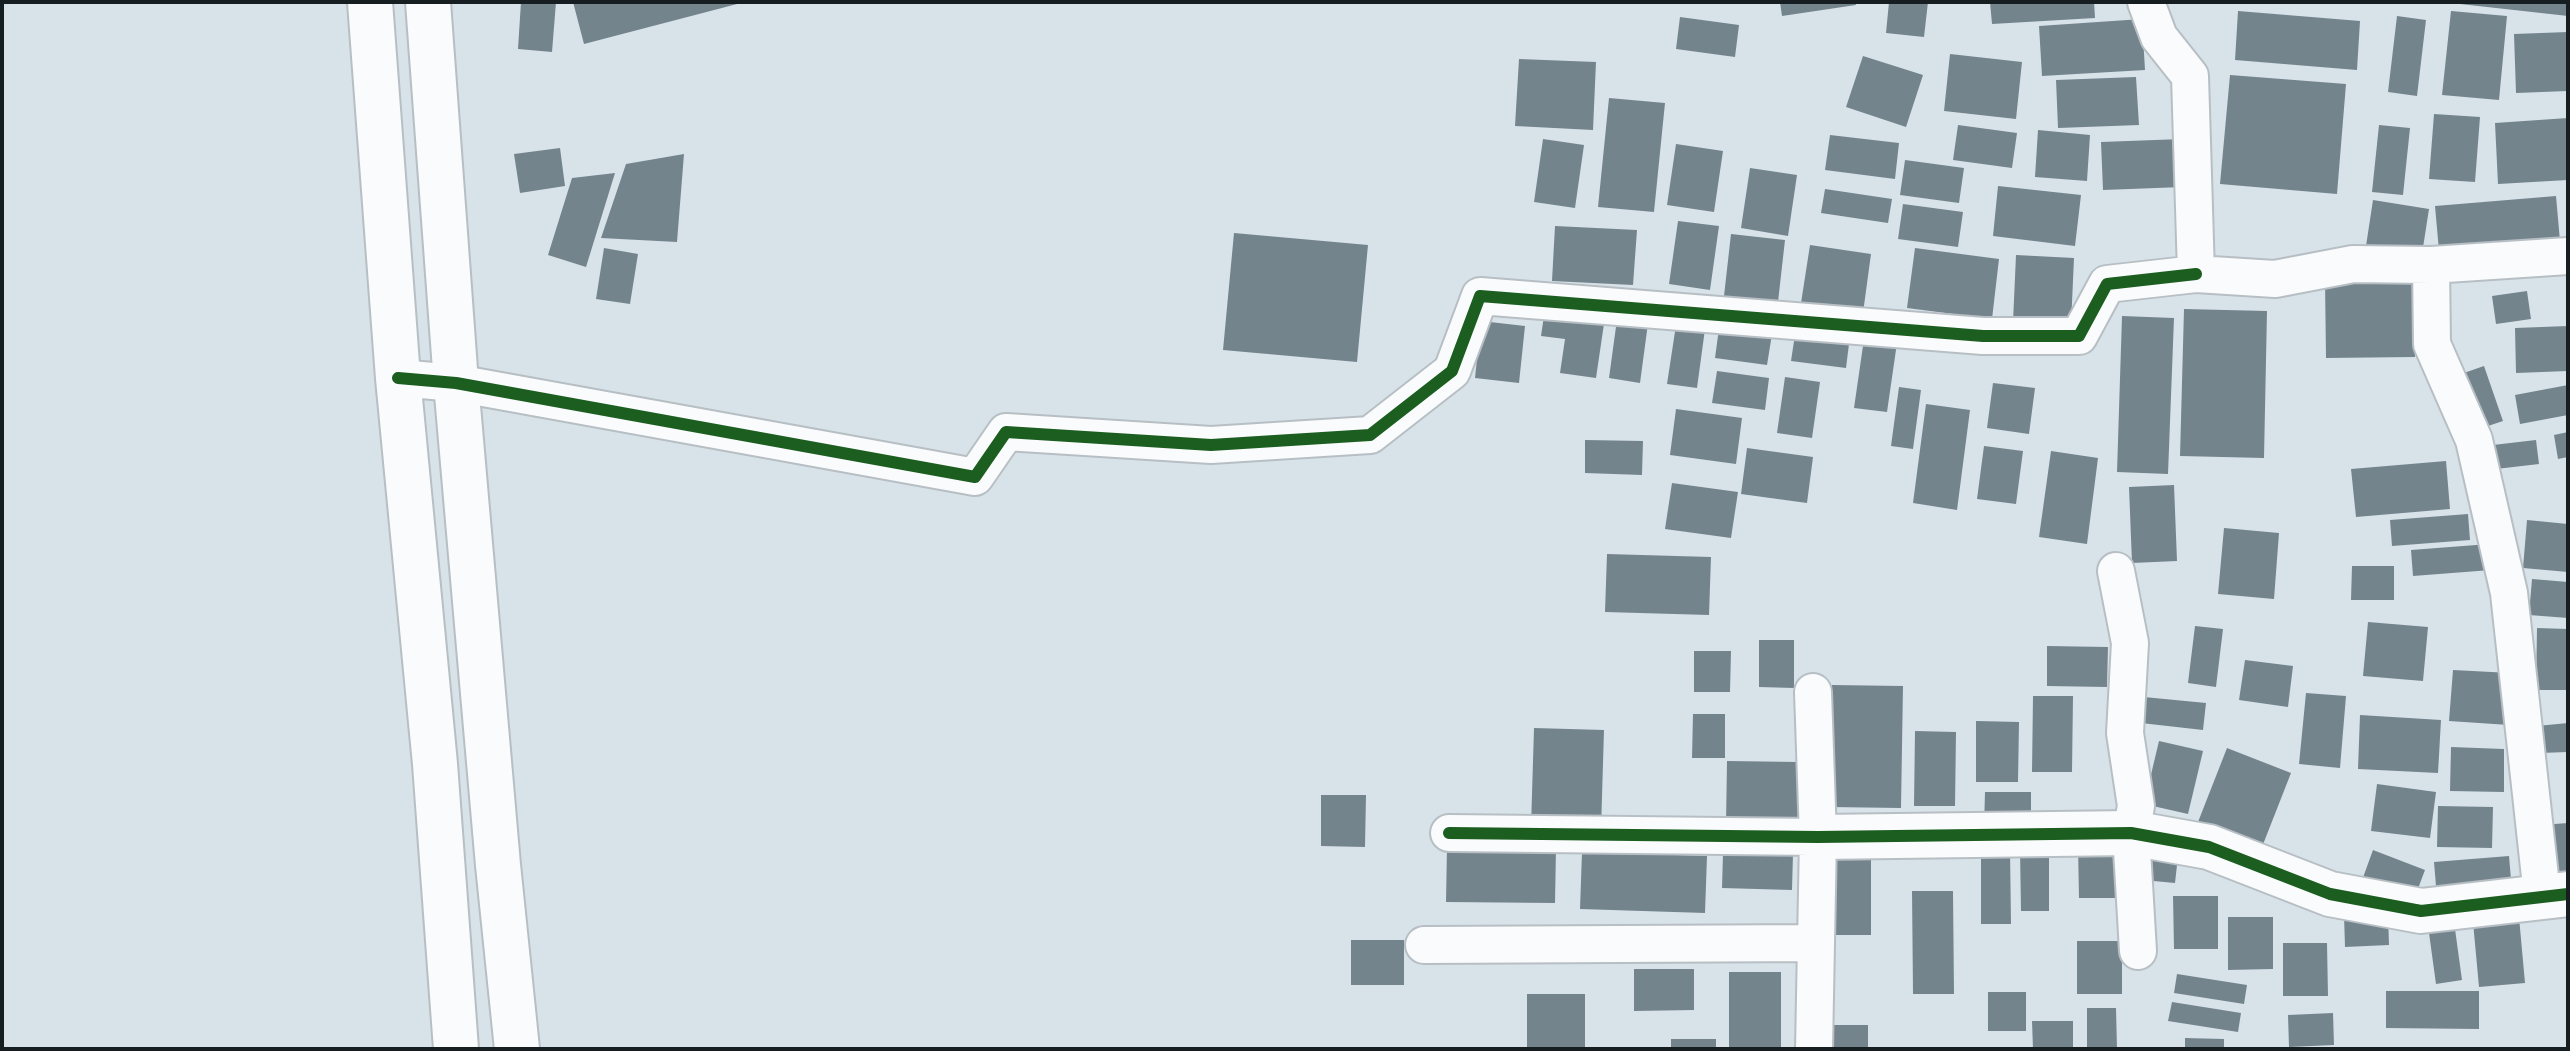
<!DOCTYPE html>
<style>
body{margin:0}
#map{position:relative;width:2570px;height:1051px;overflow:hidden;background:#d8e3e9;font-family:Montserrat,sans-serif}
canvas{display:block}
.frame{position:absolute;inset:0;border:4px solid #171e22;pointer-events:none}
</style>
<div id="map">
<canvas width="2570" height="1051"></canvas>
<div class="frame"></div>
</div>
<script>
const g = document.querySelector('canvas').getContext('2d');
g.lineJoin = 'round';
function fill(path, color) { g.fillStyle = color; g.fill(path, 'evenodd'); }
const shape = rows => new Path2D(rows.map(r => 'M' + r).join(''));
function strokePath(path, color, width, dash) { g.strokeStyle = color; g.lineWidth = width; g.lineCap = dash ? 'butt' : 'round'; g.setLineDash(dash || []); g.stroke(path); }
const building = shape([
 [521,2,556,2,552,52,518,49],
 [573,2,741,2,741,3,584,44],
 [1780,2,1855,2,1856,5,1782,16],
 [1889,2,1928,2,1924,37,1886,33],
 [1990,2,2094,2,2095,18,1992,24],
 [2460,2,2568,2,2568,16,2460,4],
 [2238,11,2360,21,2357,70,2235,60],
 [2451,11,2507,16,2499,100,2442,95],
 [2397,16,2426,20,2417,96,2388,92],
 [1680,17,1739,25,1735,57,1676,49],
 [2142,19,2145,70,2042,76,2039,26],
 [2568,32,2568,91,2516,93,2514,34],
 [1950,54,2022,62,2016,119,1944,111],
 [1863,56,1923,75,1906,127,1846,107],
 [1519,59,1596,62,1593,130,1515,126],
 [2230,75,2346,84,2337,194,2220,184],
 [2136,77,2139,125,2058,128,2056,80],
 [1609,98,1665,103,1654,212,1598,207],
 [2434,114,2480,117,2475,182,2429,179],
 [2568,118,2568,180,2498,184,2495,123],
 [1958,125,2017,133,2012,168,1953,160],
 [2379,125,2410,128,2403,195,2372,192],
 [2038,130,2090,135,2087,181,2035,177],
 [1830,135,1899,143,1895,179,1825,170],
 [1543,139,1584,145,1575,208,1534,202],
 [2182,139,2183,187,2103,190,2101,142],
 [1676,144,1723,151,1714,212,1667,205],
 [560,148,565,186,520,193,514,154],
 [684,154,677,242,601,238,626,164],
 [1905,160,1964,168,1959,203,1900,195],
 [1750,168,1797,175,1788,236,1741,228],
 [615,173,586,267,548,255,572,178],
 [1998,186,2081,195,2075,246,1993,236],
 [1825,189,1892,199,1888,223,1821,213],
 [2556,196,2560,241,2439,251,2435,206],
 [2373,200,2429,209,2422,254,2366,246],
 [1903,204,1963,212,1958,247,1898,239],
 [1678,221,1719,226,1710,290,1669,284],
 [1555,226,1637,230,1633,285,1552,281],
 [1234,233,1368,245,1357,362,1223,350],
 [1731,234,1785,240,1778,302,1724,296],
 [1810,245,1871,254,1863,313,1801,303],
 [604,248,638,254,630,304,596,299],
 [1915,248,1999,259,1992,319,1907,308],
 [2016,255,2074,258,2071,325,2013,322],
 [2413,278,2415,357,2326,358,2325,280],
 [2527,291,2531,319,2496,324,2492,296],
 [1545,309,1605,317,1596,378,1560,373,1565,339,1541,336],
 [2184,309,2267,311,2264,458,2180,456],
 [1618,312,1649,316,1640,383,1609,378],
 [2122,316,2174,318,2168,474,2117,472],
 [1481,321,1525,326,1519,383,1475,378],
 [1720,321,1773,328,1767,365,1715,358],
 [1676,325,1705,329,1697,388,1667,384],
 [2568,326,2568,371,2516,373,2515,328],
 [1796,328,1850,336,1846,368,1791,361],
 [1865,332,1898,336,1887,412,1854,408],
 [2484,366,2503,421,2479,429,2461,374],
 [1717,371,1769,378,1765,410,1712,403],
 [1785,377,1820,382,1812,438,1777,433],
 [1993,383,2035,388,2029,434,1987,428],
 [2568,385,2568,415,2520,424,2515,395],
 [1899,387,1921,390,1913,449,1891,446],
 [1926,404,1970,410,1957,510,1913,503],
 [1676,409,1742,418,1736,464,1670,455],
 [2568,432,2568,457,2558,459,2554,435],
 [1585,440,1643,441,1642,475,1585,473],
 [2536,440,2539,464,2496,469,2493,445],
 [1984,446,2023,451,2016,504,1977,499],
 [1747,448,1813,457,1807,503,1741,494],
 [2051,451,2098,458,2087,544,2039,537],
 [2446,461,2450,509,2356,517,2351,469],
 [1672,483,1738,492,1731,538,1665,529],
 [2174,485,2177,561,2132,563,2129,487],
 [2468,514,2470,540,2392,546,2390,520],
 [2527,520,2568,524,2568,572,2523,568],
 [2224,528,2279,533,2274,599,2218,594],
 [2489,544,2491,570,2413,576,2411,550],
 [1607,554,1711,557,1709,615,1605,612],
 [2352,566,2394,566,2394,600,2351,600],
 [2532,579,2568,582,2568,618,2529,615],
 [2368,622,2428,627,2423,681,2363,676],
 [2195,626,2223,629,2216,687,2188,683],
 [2537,628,2568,629,2568,690,2536,690],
 [1759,640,1794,640,1794,688,1759,687],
 [2047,646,2108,647,2107,687,2047,686],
 [1694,651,1731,651,1730,692,1694,692],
 [2245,660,2293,666,2288,707,2239,700],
 [2453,670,2511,673,2509,725,2449,721],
 [1832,685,1903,686,1901,808,1830,807],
 [2306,693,2346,696,2340,768,2299,764],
 [2033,696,2073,696,2072,772,2032,772],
 [2144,697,2206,703,2203,730,2141,723],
 [1693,714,1725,714,1725,758,1692,758],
 [2360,715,2441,720,2438,773,2358,769],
 [1976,721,2019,722,2018,782,1976,782],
 [2568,723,2568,752,2540,753,2537,726],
 [1534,728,1604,730,1601,830,1531,827],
 [1915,731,1956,732,1955,806,1914,806],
 [2159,741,2203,751,2188,814,2144,804],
 [2451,747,2504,749,2504,792,2450,791],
 [2227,748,2291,773,2262,847,2198,822],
 [1727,761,1799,762,1798,825,1726,824],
 [2377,784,2436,792,2430,838,2371,831],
 [1985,792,2031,792,2031,827,1984,827],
 [1321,795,1366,795,1365,847,1321,846],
 [2438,806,2493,807,2492,848,2437,847],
 [2568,823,2568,873,2545,875,2541,825],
 [2148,843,2179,847,2175,883,2143,880],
 [2078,846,2123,846,2123,898,2079,898],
 [1447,847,1556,848,1555,903,1446,902],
 [2010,849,2011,924,1981,924,1981,850],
 [2020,850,2049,850,2049,911,2021,911],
 [2373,850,2425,870,2413,902,2361,883],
 [1582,852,1707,856,1705,913,1580,909],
 [1723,853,1793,854,1792,890,1722,888],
 [2509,856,2512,891,2437,898,2434,862],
 [1835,860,1871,860,1871,935,1835,935],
 [1912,891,1953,891,1954,994,1913,994],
 [2173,896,2218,896,2218,949,2174,949],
 [2388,914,2389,945,2345,947,2344,915],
 [2228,917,2273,917,2273,969,2228,970],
 [2519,917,2525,983,2479,987,2473,922],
 [2455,929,2462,980,2436,984,2429,933],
 [1351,940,1404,940,1404,985,1351,985],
 [2077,941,2122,941,2122,994,2077,994],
 [2283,943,2327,943,2328,996,2283,996],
 [1634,969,1694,969,1694,1010,1634,1011],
 [1729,972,1781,972,1781,1049,1729,1049],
 [2177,974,2247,985,2244,1004,2174,993],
 [2386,991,2479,991,2479,1029,2386,1028],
 [1988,992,2026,992,2026,1031,1988,1031],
 [1527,994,1585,994,1585,1049,1527,1049],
 [2172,1002,2241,1013,2238,1032,2168,1021],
 [2087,1008,2116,1008,2117,1049,2087,1049],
 [2333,1013,2334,1045,2289,1047,2288,1015],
 [2032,1021,2073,1021,2073,1049,2033,1049],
 [1829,1025,1868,1025,1868,1049,1829,1049],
 [2185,1038,2224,1039,2224,1049,2185,1049],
 [1671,1039,1716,1039,1716,1049,1671,1049]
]);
const street = shape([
 [2146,2,2159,37,2190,76,2196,274,2275,279,2353,264,2431,265,2568,256],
 [2431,265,2432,344,2474,440,2509,593,2542,895],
 [398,378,456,383,975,477,1006,432,1211,445,1370,435,1452,371,1480,296,1983,336,2079,336,2107,284,2196,274],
 [2116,571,2130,643,2125,733,2136,806,2131,833,2138,951],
 [1813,692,1818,837,1814,1049],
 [1449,833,1818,837],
 [1424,945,1816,943]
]);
const secondary = shape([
 [370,2,398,378,435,764,456,1049],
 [428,2,456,383,498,865,517,1049],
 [1818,837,2131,833,2209,847,2330,894,2421,911,2568,894]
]);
const cycleway = shape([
 [398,378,456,383,975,477,1006,432,1211,445,1370,435,1452,371,1480,296,1983,336,2079,336,2107,284,2196,274],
 [1449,833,1818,837,2131,833,2209,847,2330,894,2421,911,2568,894]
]);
fill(building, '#74848d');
strokePath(street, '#b7bfc4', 40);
strokePath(secondary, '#b7bfc4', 48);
strokePath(street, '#f9fbfc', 36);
strokePath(secondary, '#f9fbfc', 44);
strokePath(cycleway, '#1b5e20', 12);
</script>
